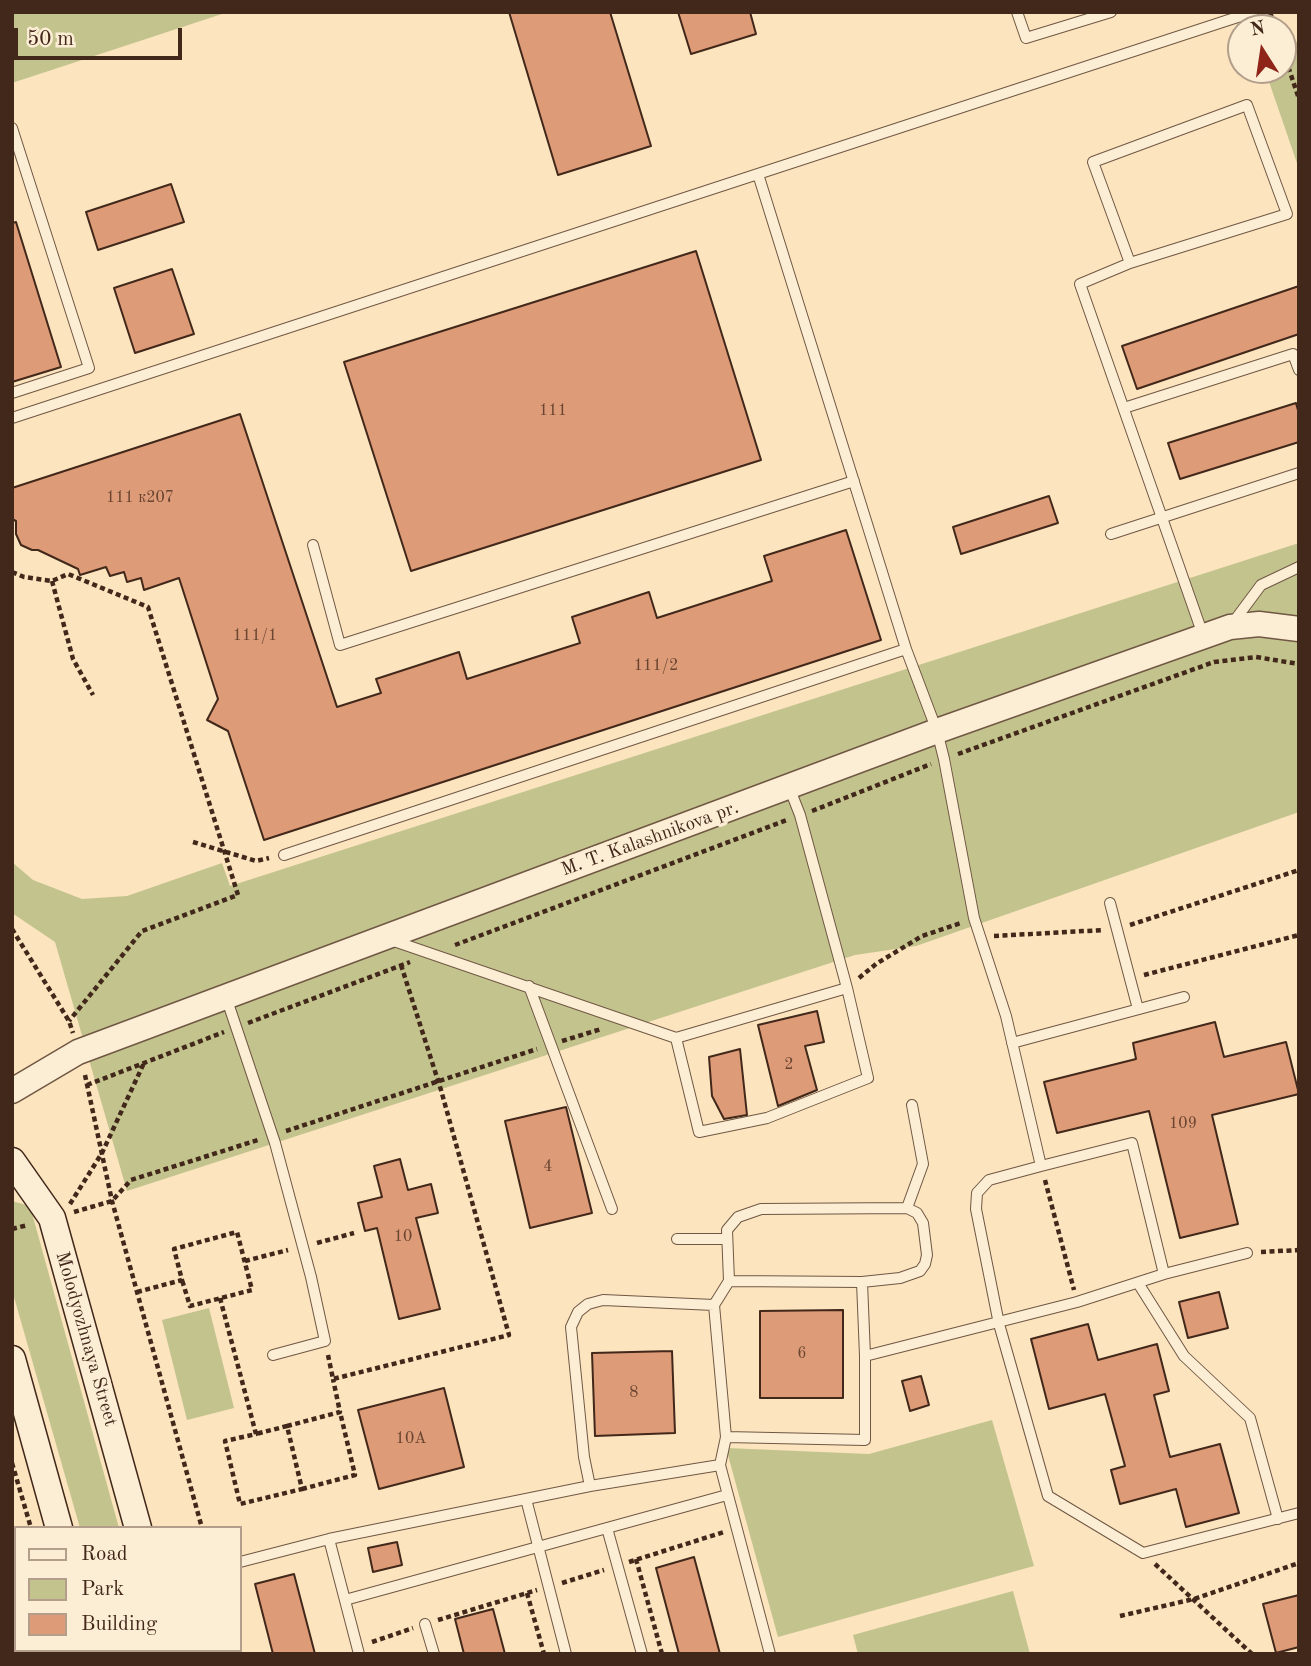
<!DOCTYPE html>
<meta charset="utf-8">
<style>
body{margin:0}
#map{position:relative;width:1311px;height:1666px;overflow:hidden;background:#fbe4be;font-family:"Old Standard TT",serif}
canvas{display:block}
.frame{position:absolute;inset:0;border:14px solid #42281a;pointer-events:none}
.legend{position:absolute;left:14px;top:1526px;width:228px;height:126px;box-sizing:border-box;background:#fcedd5;border:2px solid #b29e8a;margin:0;padding:9px 12px;list-style:none;font-size:21px;color:#42281a}
.legend li{display:flex;align-items:center;gap:14px;height:35px}
.legend b{width:35px;border:2px solid #b29e8a}
.north{position:absolute;left:1227px;top:14px;width:70px;height:70px;box-sizing:border-box;background:#fcedd5;border:2px solid #b29e8a;border-radius:50%;rotate:348deg;font-size:19px;font-weight:700;line-height:28px;text-align:center;color:#42281a}
.north::after{content:'';display:block;margin:auto;width:24px;height:32px;background:#8f2418;clip-path:polygon(50% 0,100% 100%,50% 72%,0 100%)}
.scale{position:absolute;left:14px;top:28px;width:168px;height:32px;box-sizing:border-box;border:4px solid #42281a;border-top:0;padding-left:9px;font-size:21px;line-height:24px;white-space:nowrap;color:#42281a;-webkit-text-stroke:5px #fcedd5;paint-order:stroke}
</style>
<div id="map">
<canvas width="1311" height="1666"></canvas>
<div class="frame"></div>
<ul class="legend">
<li><b style="height:9px;background:#fcedd5"></b>Road</li>
<li><b style="height:19px;background:#c3c38e"></b>Park</li>
<li><b style="height:19px;background:#dd9b77"></b>Building</li>
</ul>
<div class="north">N</div>
<div class="scale">50 m</div>
</div>
<script>
const g = document.querySelector('canvas').getContext('2d');
g.lineJoin = 'round';
function fill(path, color) { g.fillStyle = color; g.fill(path, 'evenodd'); }
const shape = rows => new Path2D(rows.map(r => 'M' + r).join(''));
function strokePath(path, color, width, dash) { g.strokeStyle = color; g.lineWidth = width; g.lineCap = dash ? 'butt' : 'round'; g.setLineDash(dash || []); g.stroke(path); }
function drawText(font, color, halo, rows, align = 'center') {
  g.font = font + ' "Old Standard TT",serif'; g.lineWidth = 7; g.setLineDash([]); g.textBaseline = 'middle'; g.strokeStyle = halo; g.fillStyle = color; for (const [text, x, y, turn = 0] of rows) {
    g.save(); g.translate(x, y); g.rotate((+turn || 0) * Math.PI / 180); g.textAlign = isNaN(turn) ? turn : align; if (halo) g.strokeText(text, 0, 0); g.fillText(text, 0, 0); g.restore();
  }
}
const green = shape([
 [12,12,228,12,12,83],
 [1299,41,1299,169,1265,70,1283,70,1283,46],
 [1299,543,1299,812,916,946,855,955,127,1191,55,942,12,913,12,862,33,880,82,899,127,896,222,863,230,886],
 [12,1201,30,1206,119,1528,80,1528,12,1290],
 [209,1308,234,1408,187,1420,162,1320],
 [992,1420,1034,1566,778,1637,726,1448,869,1454],
 [1013,1591,1030,1654,858,1654,853,1635]
]);
const building = shape([
 [509,12,610,12,651,146,558,175,509,12],
 [678,12,750,12,756,34,691,54,678,12],
 [171,184,184,222,98,250,86,212,171,184],
 [16,222,61,367,12,382,12,223,16,222],
 [696,251,761,460,411,571,344,362,696,251],
 [172,269,194,334,135,353,114,288,172,269],
 [1299,286,1299,334,1137,389,1122,346,1299,286],
 [1296,403,1299,414,1299,442,1180,479,1168,443,1296,403],
 [240,414,337,707,381,693,376,679,459,652,467,679,580,643,572,617,649,592,657,618,772,581,764,556,846,530,881,640,264,840,228,731,207,720,218,699,179,578,144,590,141,578,127,582,124,572,110,576,106,567,80,575,78,569,38,550,32,550,21,545,16,534,16,521,12,519,12,488,240,414],
 [1049,496,1058,523,961,554,953,527,1049,496],
 [817,1011,824,1042,805,1046,817,1090,778,1106,758,1025,817,1011],
 [1215,1022,1224,1057,1286,1042,1299,1094,1212,1115,1238,1224,1180,1238,1149,1111,1057,1133,1044,1082,1136,1059,1133,1043,1215,1022],
 [740,1049,747,1115,724,1119,712,1096,709,1057,740,1049],
 [566,1107,592,1213,530,1228,505,1121,566,1107],
 [400,1159,408,1190,431,1184,438,1213,416,1218,440,1309,399,1319,377,1228,365,1231,358,1203,382,1197,374,1166,400,1159],
 [1219,1292,1228,1328,1188,1338,1179,1302,1219,1292],
 [843,1310,843,1398,760,1398,760,1311,843,1310],
 [1088,1324,1098,1360,1157,1344,1169,1391,1154,1395,1170,1457,1220,1444,1239,1513,1186,1527,1176,1489,1120,1504,1111,1470,1125,1466,1105,1394,1049,1409,1031,1339,1088,1324],
 [672,1351,675,1433,595,1436,592,1353,672,1351],
 [921,1376,929,1405,910,1411,902,1381,921,1376],
 [444,1388,464,1467,379,1489,358,1410,444,1388],
 [397,1542,402,1565,373,1572,368,1548,397,1542],
 [694,1557,720,1654,679,1654,656,1568,694,1557],
 [294,1574,315,1654,273,1654,255,1584,294,1574],
 [1299,1595,1299,1647,1276,1653,1263,1604,1299,1595],
 [493,1609,505,1654,464,1654,455,1619,493,1609]
]);
const path = shape([
 [1270,12,1275,28],
 [1283,51,1299,99],
 [12,572,24,577,52,581,68,574,148,607,238,895,142,931,69,1021],
 [52,581,73,659,93,695],
 [958,754,1214,662,1256,657,1299,664],
 [812,811,931,764],
 [193,842,256,861,269,858],
 [1130,925,1299,870],
 [12,929,69,1021,73,1033],
 [994,936,1104,930],
 [455,945,787,820],
 [1144,975,1299,935],
 [859,978,876,964,922,936,961,923],
 [248,1023,410,962],
 [562,1041,601,1029],
 [85,1075,112,1201,202,1528],
 [87,1085,224,1032],
 [286,1131,537,1049],
 [1045,1180,1074,1290],
 [70,1204,102,1153,144,1063],
 [74,1212,112,1201,131,1180,258,1140],
 [12,1229,28,1225],
 [317,1243,354,1233],
 [1261,1252,1299,1250],
 [245,1261,288,1250],
 [137,1292,182,1280,174,1249,237,1232,252,1290,190,1306,182,1280],
 [220,1298,256,1434,225,1441,240,1504,302,1489,287,1426,256,1434],
 [328,1355,333,1379,509,1335,441,1090,401,965],
 [287,1426,340,1412,333,1379],
 [12,1463,31,1528],
 [302,1489,355,1475,340,1412],
 [636,1559,662,1654],
 [629,1562,724,1532],
 [1155,1564,1252,1654],
 [562,1583,604,1570],
 [527,1593,544,1654],
 [1120,1616,1194,1599,1299,1563],
 [438,1620,537,1590],
 [372,1642,413,1628],
 [65,1650,66,1654],
 [235,1650,236,1654]
]);
const service = shape([
 [1017,12,1026,38,1111,12],
 [12,128,89,368,12,393],
 [758,174,906,649],
 [1130,263,1093,162,1247,105,1287,214,1130,263,1080,284,1203,635],
 [1124,408,1293,354,1299,370],
 [12,418,1253,12],
 [1111,534,1299,473],
 [313,545,340,645,854,481],
 [1232,624,1261,585,1299,567],
 [284,855,906,649,937,731,944,759,974,918,1006,1016,1041,1166,989,1180,977,1193,976,1209,999,1324,1048,1496,1143,1553,1299,1513],
 [1110,903,1138,1009],
 [391,940,676,1038,847,988,800,815,789,787],
 [529,986,612,1209],
 [226,997,275,1143,311,1277,325,1341,273,1355],
 [676,1038,699,1132,767,1118,868,1078,847,988],
 [1012,1043,1184,997],
 [1041,1166,1132,1143,1164,1274],
 [907,1208,923,1164,912,1105],
 [677,1239,727,1239],
 [1138,1283,1184,1356,1250,1418,1278,1519],
 [865,1356,1077,1302,1164,1274,1247,1253],
 [726,1437,714,1305,729,1281,862,1282,900,1278,920,1271,925,1264,927,1255,923,1223,917,1213,907,1208,761,1209,738,1217,727,1230,729,1281],
 [720,1465,770,1654],
 [590,1486,584,1457,571,1327,578,1312,588,1304,603,1300,714,1305],
 [526,1499,566,1654],
 [607,1528,642,1654],
 [329,1539,359,1654],
 [240,1562,329,1539,590,1486,720,1465,726,1437,865,1440,865,1356,862,1282],
 [345,1600,727,1495],
 [425,1624,434,1654]
]);
const tertiary = shape([
 [12,1091,78,1052,937,731,1230,627,1259,624,1299,629]
]);
const secondary = shape([
 [12,1161,52,1218,138,1528],
 [12,1359,59,1528],
 [93,1650,94,1654],
 [173,1650,174,1654]
]);
const numberNames = [
 ["111",553,411],
 ["111 к207",140,498],
 ["111/1",255,636],
 ["111/2",656,666],
 ["2",789,1065],
 ["109",1183,1124],
 ["4",548,1167],
 ["10",403,1237],
 ["6",802,1354],
 ["8",634,1393],
 ["10А",411,1439]
];
const streetNames = [
 ["M. T. Kalashnikova pr.",650,839,-20],
 ["Molodyozhnaya Street",86,1339,74]
];
fill(green, '#c3c38e');
fill(building, '#dd9b77');
strokePath(building, '#42281a', 2);
strokePath(service, '#705743', 12);
strokePath(tertiary, '#705743', 27);
strokePath(secondary, '#42281a', 29);
strokePath(path, '#42281a', 4.5, [5, 3.5]);
strokePath(service, '#fcedd5', 10);
strokePath(tertiary, '#fcedd5', 24);
strokePath(secondary, '#fcedd5', 26);
drawText('16px', '#694531', null, numberNames);
drawText('19px', '#42281a', '#fcedd5', streetNames);
</script>
